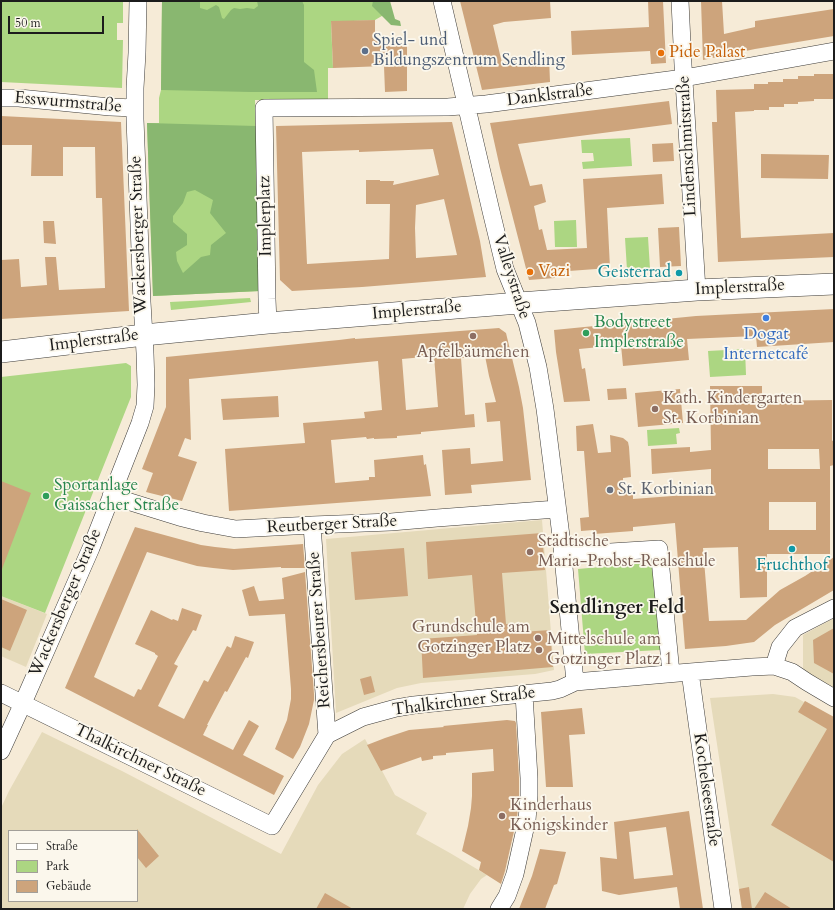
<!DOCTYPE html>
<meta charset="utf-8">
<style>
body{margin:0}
#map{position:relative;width:835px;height:910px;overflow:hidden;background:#f6ebd7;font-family:Cardo,serif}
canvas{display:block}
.frame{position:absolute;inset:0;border:2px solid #1c1c1c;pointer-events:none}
.legend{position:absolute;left:8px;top:830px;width:130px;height:72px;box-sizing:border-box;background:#fbf7ec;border:1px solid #a29f99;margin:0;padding:5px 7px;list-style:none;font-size:12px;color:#1c1c1c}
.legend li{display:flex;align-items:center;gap:8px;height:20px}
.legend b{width:20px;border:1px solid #a29f99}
.scale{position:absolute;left:8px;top:16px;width:96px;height:18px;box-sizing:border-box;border:2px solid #1c1c1c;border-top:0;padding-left:5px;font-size:12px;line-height:14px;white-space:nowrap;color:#1c1c1c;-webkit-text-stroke:3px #fbf7ec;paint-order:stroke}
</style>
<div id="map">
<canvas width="835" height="910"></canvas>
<div class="frame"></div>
<ul class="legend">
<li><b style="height:5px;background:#fff"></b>Straße</li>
<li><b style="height:11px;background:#acd682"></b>Park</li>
<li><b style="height:11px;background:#cda47c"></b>Gebäude</li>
</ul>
<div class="scale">50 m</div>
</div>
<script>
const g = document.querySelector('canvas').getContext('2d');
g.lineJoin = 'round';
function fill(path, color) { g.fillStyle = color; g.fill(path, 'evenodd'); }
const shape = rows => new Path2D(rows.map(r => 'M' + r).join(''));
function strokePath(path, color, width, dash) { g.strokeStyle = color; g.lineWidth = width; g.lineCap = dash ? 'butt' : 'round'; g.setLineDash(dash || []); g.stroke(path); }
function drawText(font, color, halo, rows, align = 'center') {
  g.font = font + ' Cardo,serif'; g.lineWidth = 3.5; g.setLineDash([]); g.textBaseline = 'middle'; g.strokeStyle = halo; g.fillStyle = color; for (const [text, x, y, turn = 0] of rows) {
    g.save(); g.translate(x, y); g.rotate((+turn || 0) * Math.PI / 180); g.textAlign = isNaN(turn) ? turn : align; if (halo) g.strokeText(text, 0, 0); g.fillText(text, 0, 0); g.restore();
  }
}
const built = shape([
 [542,520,554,670,535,674,421,683,397,688,336,713,326,539],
 [1,596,47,614,26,667,1,656],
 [834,618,834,688,803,671,803,635],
 [773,694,795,697,804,702,805,701,834,718,834,909,742,909,710,698],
 [42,732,122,771,281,854,318,785,342,754,365,739,395,795,427,813,416,834,450,853,487,875,481,879,470,894,463,909,1,909,1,808,9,791],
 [9,831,137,831,137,901,9,901]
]);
const green = shape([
 [1,1,123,1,123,23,117,23,117,40,123,40,122,88,1,82],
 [162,1,384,1,387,13,375,20,331,22,333,68,328,68,328,101,255,100,260,291,153,296,147,123,159,123,159,98,161,90],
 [630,138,632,166,583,169,582,162,594,161,593,153,582,153,581,140],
 [576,220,577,247,555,247,554,221],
 [648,237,650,269,627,270,625,238],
 [250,298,251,302,171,310,170,302],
 [745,349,746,375,710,377,708,351],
 [126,363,131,366,131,397,45,613,1,596,1,377],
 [679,428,680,433,676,434,677,444,648,446,647,430],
 [654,562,660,650,585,654,578,569]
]);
const forest = shape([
 [162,1,200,1,200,8,207,10,216,5,219,7,222,18,224,19,231,10,234,8,240,9,247,8,254,9,258,6,257,1,302,1,304,5,304,62,314,70,317,92,251,92,161,90],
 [373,1,390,1,395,19,400,21,401,26,391,25,372,6],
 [147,123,256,126,260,291,153,296],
 [195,190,213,200,210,213,226,233,211,245,210,255,201,257,183,273,177,261,176,252,187,245,187,234,173,222,173,216,183,203,187,192]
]);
const building = shape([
 [460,1,550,1,551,18,504,22,493,25,502,63,549,57,550,82,482,90],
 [648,1,663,1,666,63,651,64,650,51,572,55,571,31,649,27],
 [701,1,722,1,724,34,755,27,755,21,834,9,834,36,755,49,703,60],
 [375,20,375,35,382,46,407,46,407,91,385,92,384,66,333,68,331,21],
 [814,74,834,74,834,99,814,99,814,101,798,102,798,104,784,104,784,107,769,107,769,110,754,110,754,111,735,112,741,238,834,233,834,257,718,262,712,122,717,122,716,90,754,89,754,84,768,84,768,82,783,82,783,79,798,79,798,76,814,76],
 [669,101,672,124,518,144,530,186,542,184,546,202,534,206,539,230,542,229,547,250,587,248,583,179,662,174,664,204,607,208,610,268,555,272,555,278,529,280,500,168,490,123],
 [1,116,121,122,129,311,1,319,1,260,19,259,21,287,47,285,45,257,56,257,59,290,105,288,102,198,96,198,95,147,63,147,63,176,31,176,32,145,1,145],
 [452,122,480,241,486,277,362,287,292,291,280,280,276,126],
 [433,149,439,175,393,185,394,181,380,181,380,180,366,180,366,204,390,204,389,259,307,264,302,152,359,150,359,152],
 [444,199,457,255,416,258,415,228,416,205],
 [673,143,674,161,653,162,652,144],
 [761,154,829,155,828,179,761,178],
 [43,221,54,221,56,244,44,243],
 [679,227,681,266,660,267,658,228],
 [834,309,834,342,757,347,756,336,687,339,689,360,623,366,621,345,579,349,582,369,585,368,590,401,564,402,556,352,554,330,696,316,755,313],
 [499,328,506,333,519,387,523,408,531,480,471,485,472,493,445,495,442,450,470,448,471,464,503,461,500,421,487,422,485,403,496,402,489,376,485,356,461,358,465,415,474,414,475,427,421,432,421,434,397,436,397,438,374,439,374,438,367,439,366,437,331,440,335,483,369,480,369,477,375,477,374,460,423,455,424,465,426,464,431,496,229,511,225,449,305,443,303,423,365,418,364,412,382,410,378,361,189,379,191,440,185,438,178,456,197,462,182,501,146,492,153,473,142,469,166,407,166,357,339,340,355,338,355,339],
 [434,356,438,407,406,410,402,359],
 [710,386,762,386,762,401,832,400,832,441,834,440,834,465,830,466,830,554,767,554,767,597,740,598,738,547,703,548,709,621,746,620,780,590,805,576,834,557,834,590,775,625,754,642,726,646,685,649,675,523,633,527,633,531,594,534,593,530,581,531,580,518,589,517,584,451,577,451,576,426,593,424,598,453,611,452,610,435,623,438,628,442,629,447,631,477,623,478,623,491,633,491,633,499,699,494,698,490,711,490,711,469,652,474,651,449,690,447,690,452,711,450],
 [768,449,819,449,820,469,768,469],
 [769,502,816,502,816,530,769,530],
 [626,388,627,399,608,400,607,389],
 [680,389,683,423,638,427,635,393],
 [278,396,279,417,223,420,221,399],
 [1,481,31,493,2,569,1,569],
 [135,527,201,545,215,547,234,549,303,544,305,568,281,568,281,567,233,570,213,568,197,566,147,552,94,677,134,697,138,689,141,690,158,656,155,654,155,653,135,644,151,610,172,620,173,619,178,621,182,608,202,615,196,631,193,630,174,664,178,666,158,706,184,719,204,680,208,682,227,646,231,648,235,636,254,642,248,658,246,657,227,692,225,691,207,725,208,725,203,735,233,750,249,720,259,726,243,755,284,776,274,795,65,688],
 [542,533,545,570,502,573,506,624,522,623,522,632,550,630,553,667,423,678,421,639,477,635,472,575,428,579,426,542],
 [404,548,408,596,355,600,351,552],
 [305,572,314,694,314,700,309,724,300,747,293,759,275,749,287,720,291,699,291,689,285,614,249,616,242,590,254,586,259,601,284,599,282,578],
 [1,599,27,610,10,651,1,647],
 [834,628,834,642,833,643,833,655,834,656,834,674,814,663,813,640],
 [371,676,375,692,364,695,360,679],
 [805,701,834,717,834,862,771,825,827,729,798,712],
 [582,708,585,734,569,735,573,787,546,787,541,712],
 [507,720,515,721,516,723,519,778,519,796,517,818,505,871,501,884,479,870,481,862,462,851,468,826,471,808,472,796,472,773,494,771,493,749,446,753,446,755,433,756,433,759,422,761,421,757,381,771,367,745,385,738,409,730,444,727,443,726],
 [689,811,703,909,680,909,677,887,619,895,602,891,600,857,617,859,614,822],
 [666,827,673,875,634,879,629,832],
 [137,829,159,856,146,868,137,857],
 [540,849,566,852,557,884,554,885,545,909,519,909,532,876],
 [749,887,752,909,742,909,739,889],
 [765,892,792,909,754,909],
 [325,893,353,909,316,909]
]);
const minor = shape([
 [442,1,491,211,505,269,527,323,538,367,545,409,561,536,575,682],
 [680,1,683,65,697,290],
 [1,98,19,98,110,107,135,108],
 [268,323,267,299,264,108,448,107,486,104,684,78,834,51],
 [111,496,179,517,203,523,236,529,312,525,391,522,437,518,557,509],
 [312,525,327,735],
 [562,555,659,549,671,673],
 [774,666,780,647,795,628,834,608],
 [690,672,723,909],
 [1,693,272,826,327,735,363,717,396,708,414,705,552,691,560,689,575,682,690,672,752,667,774,666,792,672,807,682,834,698],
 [1,751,23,703,91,548,140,423,145,406,146,385,145,353,142,302,135,119,135,88,137,53,138,1],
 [499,909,507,896,515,874,527,820,529,796,529,778,524,694]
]);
const major = shape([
 [1,352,144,335,268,323,519,303,697,290,834,284]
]);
const markers = [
 [365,51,4,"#5c6f8a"],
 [661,53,4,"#e8710a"],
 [530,272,4,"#e8710a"],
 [679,273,4,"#0f9aa8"],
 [766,318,4,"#3f7fe0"],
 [586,333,4,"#2e9e5b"],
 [473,336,4,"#8d6e63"],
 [655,409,4,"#8d6e63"],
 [610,490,4,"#6b7280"],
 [46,496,4,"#2e9e5b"],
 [792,549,4,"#0f9aa8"],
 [530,552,4,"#8d6e63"],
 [538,638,4,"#8d6e63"],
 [539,650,4,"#8d6e63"],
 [502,816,4,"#8d6e63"]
];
const serviceNames = [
 ["Spiel- und",373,41],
 ["Bildungszentrum Sendling",373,61]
];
const foodNames = [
 ["Pide Palast",669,53],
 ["Vazi",538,272]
];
const streetNames = [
 ["Danklstraße",550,96,-7],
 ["Esswurmstraße",68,103,5],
 ["Lindenschmitstraße",688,146,-93],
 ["Implerplatz",266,216,-91],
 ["Wackersberger Straße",139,235,-92],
 ["Valleystraße",511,277,72],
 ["Implerstraße",740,288,-3],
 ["Implerstraße",417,311,-5],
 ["Implerstraße",94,341,-7],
 ["Reutberger Straße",332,525,-3],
 ["Wackersberger Straße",66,603,-67],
 ["Reichersbeurer Straße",320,630,-94],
 ["Thalkirchner Straße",464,702,-7],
 ["Thalkirchner Straße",140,761,26],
 ["Kochelseestraße",706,790,82]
];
const cultureNames = [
 ["Geisterrad",671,273],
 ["Fruchthof",792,566,"center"]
];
const leisureNames = [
 ["Bodystreet",594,323],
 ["Implerstraße",594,343],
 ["Sportanlage",54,486],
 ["Gaissacher Straße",54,506]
];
const shopNames = [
 ["Dogat",766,335],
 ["Internetcafé",766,355]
];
const educationNames = [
 ["Apfelbäumchen",473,353,"center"],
 ["Kath. Kindergarten",663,399],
 ["St. Korbinian",663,419],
 ["Städtische",538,542],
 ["Maria-Probst-Realschule",538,562],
 ["Grundschule am",530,628,"right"],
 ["Gotzinger Platz",530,648,"right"],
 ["Mittelschule am",547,640],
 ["Gotzinger Platz 1",547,660],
 ["Kinderhaus",510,806],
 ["Königskinder",510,826]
];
const worshipNames = [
 ["St. Korbinian",618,490]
];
const quarterNames = [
 ["Sendlinger Feld",617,609]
];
fill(built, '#e5daba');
fill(green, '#acd682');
fill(forest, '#89b770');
fill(building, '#cda47c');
strokePath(minor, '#3d3b38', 18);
strokePath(major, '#3d3b38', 22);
strokePath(minor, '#fff', 17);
strokePath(major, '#fff', 21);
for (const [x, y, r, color] of markers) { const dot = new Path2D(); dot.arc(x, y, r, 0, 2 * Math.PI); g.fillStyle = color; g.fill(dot); strokePath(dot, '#fbf7ec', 1.5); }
drawText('17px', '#4e5e75', '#fbf7ec', serviceNames, 'left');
drawText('17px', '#c56008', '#fbf7ec', foodNames, 'left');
drawText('17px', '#1c1c1c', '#fbf7ec', streetNames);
drawText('17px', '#0d838f', '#fbf7ec', cultureNames, 'right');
drawText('17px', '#27864d', '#fbf7ec', leisureNames, 'left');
drawText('17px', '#366cbe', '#fbf7ec', shopNames);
drawText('17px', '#785e54', '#fbf7ec', educationNames, 'left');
drawText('17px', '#5b616d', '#fbf7ec', worshipNames, 'left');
drawText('bold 19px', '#1c1c1c', '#fbf7ec', quarterNames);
</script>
